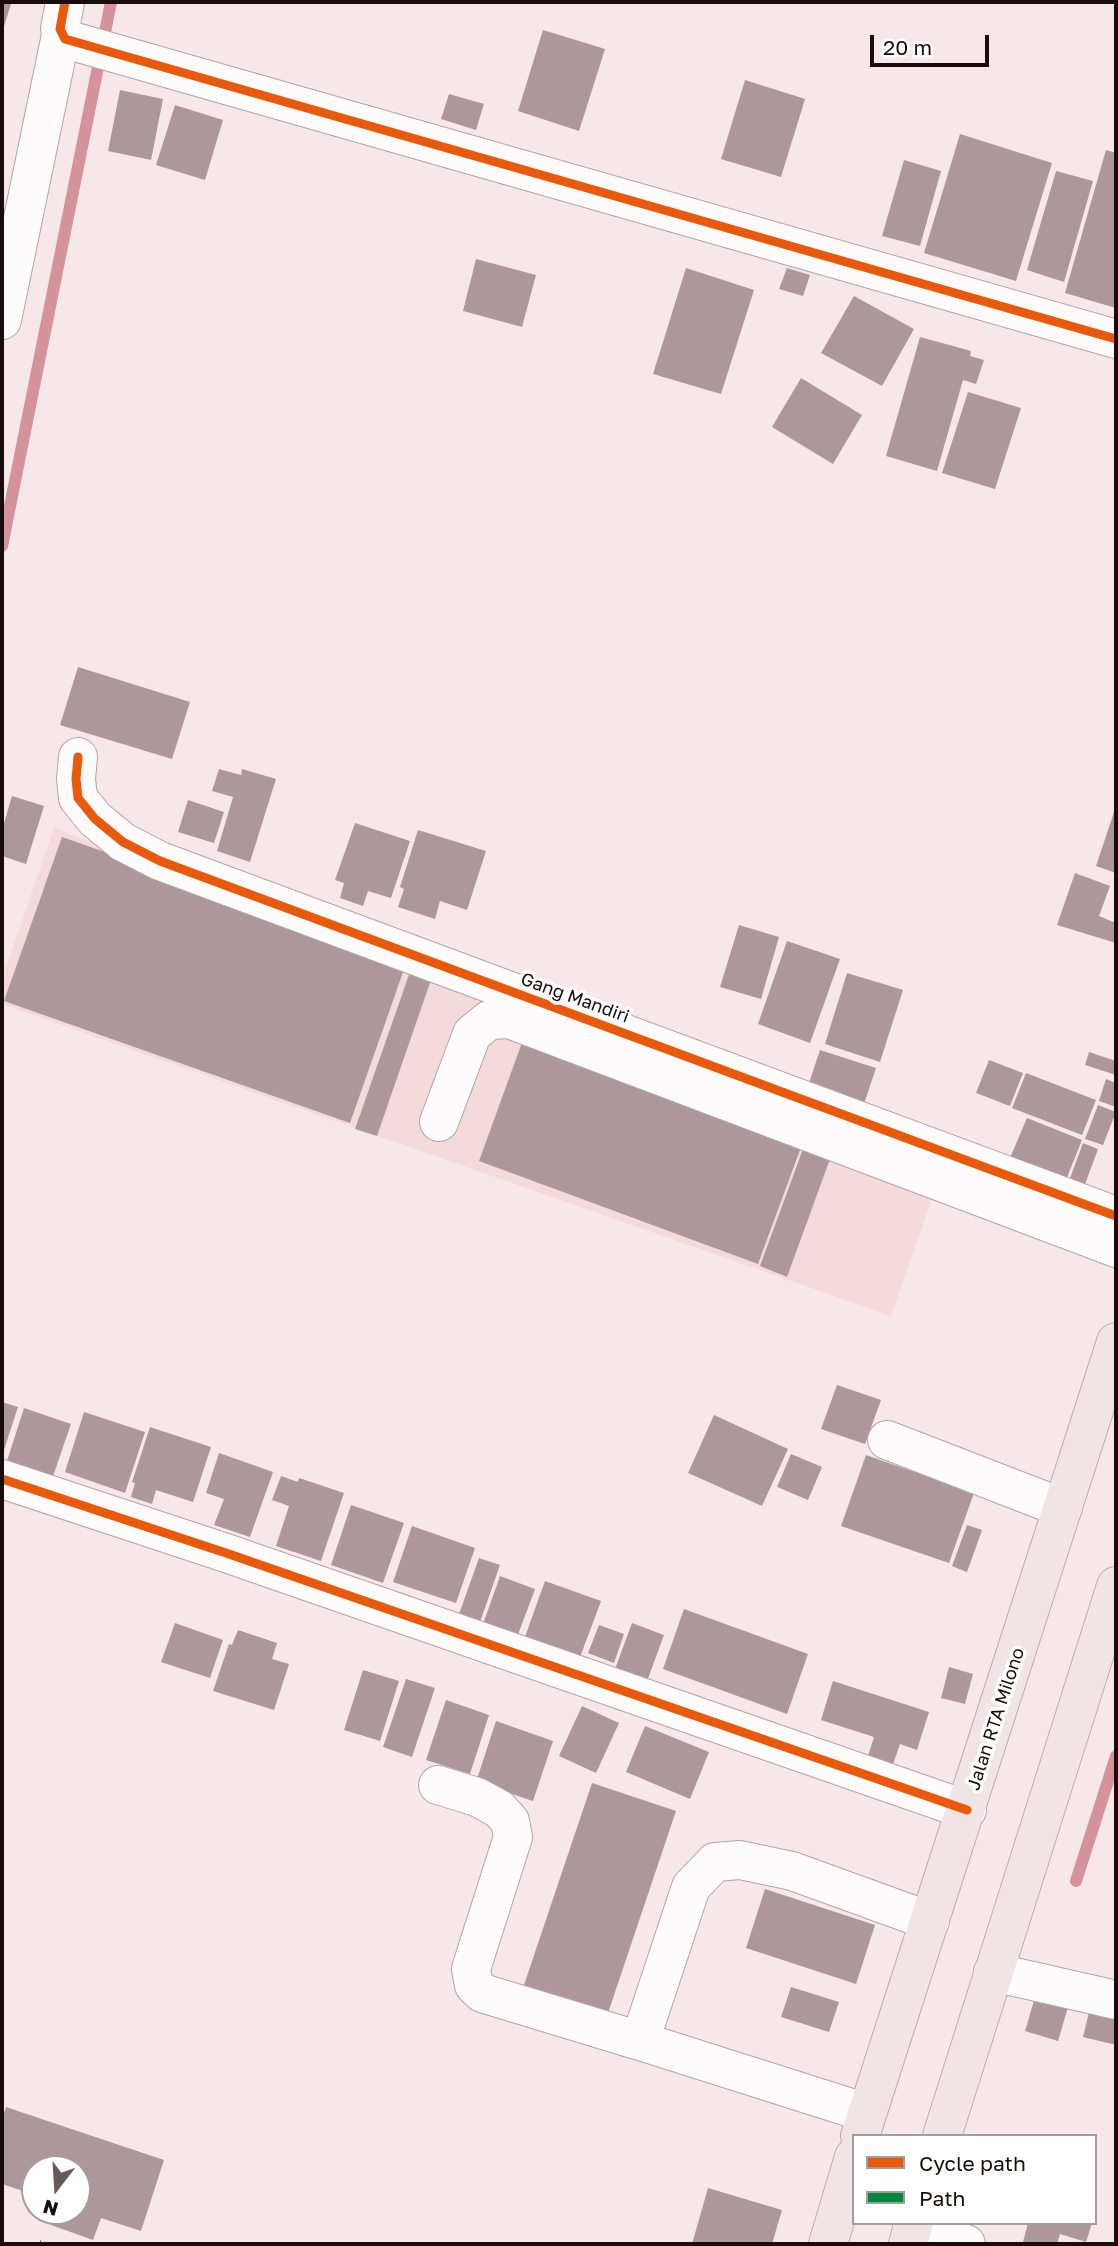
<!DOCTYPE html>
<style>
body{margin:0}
#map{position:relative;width:1118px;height:2246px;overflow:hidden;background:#f7e7e8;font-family:"Golos Text",sans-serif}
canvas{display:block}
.frame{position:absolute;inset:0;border:4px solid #180c0d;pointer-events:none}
.legend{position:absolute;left:852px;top:2134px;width:245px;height:91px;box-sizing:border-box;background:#fff;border:2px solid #a39e9e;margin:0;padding:9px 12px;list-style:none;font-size:21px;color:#180c0d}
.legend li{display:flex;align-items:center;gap:14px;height:35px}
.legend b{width:35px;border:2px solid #a39e9e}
.north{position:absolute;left:21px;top:2155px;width:70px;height:70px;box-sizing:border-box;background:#fff;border:2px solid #a39e9e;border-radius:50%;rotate:197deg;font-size:19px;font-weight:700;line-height:28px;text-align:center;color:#180c0d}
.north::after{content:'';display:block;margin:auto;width:24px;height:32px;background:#66595a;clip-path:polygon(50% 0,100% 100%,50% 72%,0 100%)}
.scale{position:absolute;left:870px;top:35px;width:119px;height:32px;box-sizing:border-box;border:4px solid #180c0d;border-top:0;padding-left:9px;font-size:21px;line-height:24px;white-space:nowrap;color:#180c0d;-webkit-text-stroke:5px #fff;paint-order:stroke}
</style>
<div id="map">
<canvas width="1118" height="2246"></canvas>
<div class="frame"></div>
<ul class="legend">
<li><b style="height:9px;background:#e8590c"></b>Cycle path</li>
<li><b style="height:9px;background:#00873e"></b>Path</li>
</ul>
<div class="north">N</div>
<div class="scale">20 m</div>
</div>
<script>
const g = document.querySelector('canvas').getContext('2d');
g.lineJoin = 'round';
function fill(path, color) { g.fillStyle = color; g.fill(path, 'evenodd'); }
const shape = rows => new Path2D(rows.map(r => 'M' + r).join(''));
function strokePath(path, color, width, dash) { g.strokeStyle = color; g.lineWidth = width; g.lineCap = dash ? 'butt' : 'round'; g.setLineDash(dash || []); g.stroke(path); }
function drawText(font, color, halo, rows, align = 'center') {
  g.font = font + ' "Golos Text",sans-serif'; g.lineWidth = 7; g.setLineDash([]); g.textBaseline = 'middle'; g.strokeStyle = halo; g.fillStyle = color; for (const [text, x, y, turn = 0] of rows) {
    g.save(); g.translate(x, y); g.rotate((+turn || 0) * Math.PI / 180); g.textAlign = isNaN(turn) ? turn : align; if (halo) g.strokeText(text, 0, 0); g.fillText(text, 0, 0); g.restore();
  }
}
const built = shape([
 [54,828,1104,1221,1091,1260,932,1199,891,1316,2,1004,2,979]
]);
const stream = shape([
 [2,546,111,2],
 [1076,1881,1116,1756]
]);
const building = shape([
 [2,2,11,4,2,33],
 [543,30,605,49,579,131,518,111],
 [745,80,805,99,781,177,721,159],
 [120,90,163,99,151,160,108,151],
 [449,94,484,104,476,130,441,119],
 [175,105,223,120,205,180,156,165],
 [960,134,1052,163,1016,281,924,253],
 [1106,150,1116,153,1116,308,1065,293],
 [904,160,941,171,920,246,882,236],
 [1056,171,1093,181,1064,282,1027,270],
 [476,259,536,275,522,327,463,311],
 [686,268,754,290,721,394,653,374],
 [787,268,810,275,803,296,779,289],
 [854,296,914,329,882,386,821,353],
 [920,337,971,351,970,356,984,360,976,384,963,380,937,471,886,456],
 [801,378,862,415,833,464,772,427],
 [968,392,1021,408,995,489,942,473],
 [78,667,190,702,172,759,60,725],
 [219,769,241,775,242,769,276,779,250,862,217,851,233,797,212,791],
 [12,796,44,806,26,864,2,856,2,830],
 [188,800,224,812,214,843,178,832],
 [1114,812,1116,813,1116,873,1096,866],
 [355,823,410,841,391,898,368,891,363,906,340,898,344,883,335,880],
 [418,830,486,851,467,910,440,901,435,919,398,907,404,889,400,887],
 [62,837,408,958,350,1123,4,1001],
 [1075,873,1110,886,1099,916,1116,923,1116,943,1057,925],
 [739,925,779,937,761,999,720,987],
 [787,941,840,959,810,1043,758,1024],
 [411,969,432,977,377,1136,355,1129],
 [847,973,903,990,880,1062,825,1044],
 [524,1037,804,1139,758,1264,479,1161],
 [820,1050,876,1068,862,1110,806,1092],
 [1089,1052,1116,1061,1116,1075,1085,1065],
 [989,1060,1023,1073,1010,1106,976,1093],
 [1026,1073,1096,1100,1082,1135,1012,1108],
 [1106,1079,1116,1083,1116,1107,1099,1101],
 [1098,1105,1116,1112,1103,1145,1085,1139],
 [1027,1118,1082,1140,1066,1180,1010,1158],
 [1083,1143,1098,1149,1084,1187,1069,1181],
 [803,1149,830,1159,787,1277,760,1266],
 [837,1385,881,1400,865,1444,821,1429],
 [2,1402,18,1407,2,1456],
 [24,1408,71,1424,51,1482,5,1467],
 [84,1412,145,1432,125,1493,65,1472],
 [714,1415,788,1449,762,1506,688,1473],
 [150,1427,211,1447,193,1502,156,1490,152,1504,131,1497,135,1483,132,1482],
 [219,1453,273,1472,250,1537,214,1525,224,1499,206,1493],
 [791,1454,822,1467,808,1500,777,1487],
 [866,1455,974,1493,949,1563,841,1526],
 [281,1476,298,1482,299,1478,344,1493,321,1561,276,1546,289,1506,272,1500],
 [351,1505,404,1523,383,1583,331,1565],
 [967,1525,982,1530,967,1572,952,1566],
 [412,1526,475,1548,456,1603,393,1582],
 [479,1558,500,1565,480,1622,459,1614],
 [500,1576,535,1589,516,1640,482,1627],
 [545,1581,601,1601,576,1668,521,1648],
 [684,1609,808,1654,787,1714,663,1669],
 [175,1623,223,1640,210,1678,161,1662],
 [632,1623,664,1635,643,1692,611,1680],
 [599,1625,624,1634,614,1663,588,1653],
 [238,1630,277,1643,272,1659,289,1664,274,1710,213,1691,229,1644,232,1645],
 [949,1667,973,1674,965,1704,941,1698],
 [363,1670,399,1681,380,1741,344,1730],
 [406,1679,435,1688,412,1757,383,1747],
 [833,1681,929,1712,917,1750,900,1744,893,1764,868,1756,874,1737,821,1720],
 [446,1700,489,1715,470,1774,426,1760],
 [582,1706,619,1723,596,1773,559,1756],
 [496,1721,553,1741,533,1801,476,1782],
 [645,1726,709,1752,690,1799,626,1772],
 [592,1783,676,1811,607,2016,523,1988],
 [765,1889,875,1925,856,1984,746,1948],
 [791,1987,839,2002,829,2032,781,2017],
 [1036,1994,1069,2004,1058,2041,1025,2031],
 [1091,2004,1116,2010,1116,2045,1083,2037],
 [6,2107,164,2160,141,2231,101,2218,93,2240,51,2225,56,2211,77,2211,77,2169,35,2169,35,2195,2,2184,2,2120],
 [708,2188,782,2210,772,2244,692,2244],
 [1028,2223,1092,2223,1086,2242,1060,2234,1057,2244,1023,2242]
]);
const minor = shape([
 [65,2,60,29,65,39,1116,339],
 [2,320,61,35],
 [78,757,76,779,78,798,95,819,123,842,160,861,1116,1216],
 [439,1122,472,1034,489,1020,509,1019,1116,1248],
 [887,1440,1063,1508],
 [2,1479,226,1553,967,1810],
 [438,1785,477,1797,499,1809,510,1821,513,1837,471,1969,474,1985,482,1993,640,2041],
 [993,1972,1116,2000],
 [867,2113,640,2041,691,1887,715,1862,740,1860,792,1871,930,1921],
 [912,2228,966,2244]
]);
const highway = shape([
 [860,2136,1116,1342],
 [942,2136,1116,1586],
 [828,2244,854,2157],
 [908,2244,914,2223]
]);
const quiet = shape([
 [40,2244,41,2244]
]);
const cycleway = shape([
 [65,2,60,29,65,39,1116,339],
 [78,757,76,779,78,798,95,819,123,842,160,861,1116,1216],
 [2,1479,226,1553,967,1810]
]);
const streetNames = [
 ["Gang Mandiri",575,998,20],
 ["Jalan RTA Milono",996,1719,-72]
];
fill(built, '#f5dadc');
strokePath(stream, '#d4929a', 12);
fill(building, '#ae979a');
strokePath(minor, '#b2a4a5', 40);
strokePath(highway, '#bfadaf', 40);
strokePath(minor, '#fefbfc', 38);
strokePath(highway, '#f0e4e5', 38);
strokePath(quiet, '#00873e', 7, [14, 7]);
strokePath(cycleway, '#e8590c', 9);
drawText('18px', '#180c0d', '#fff', streetNames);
</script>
